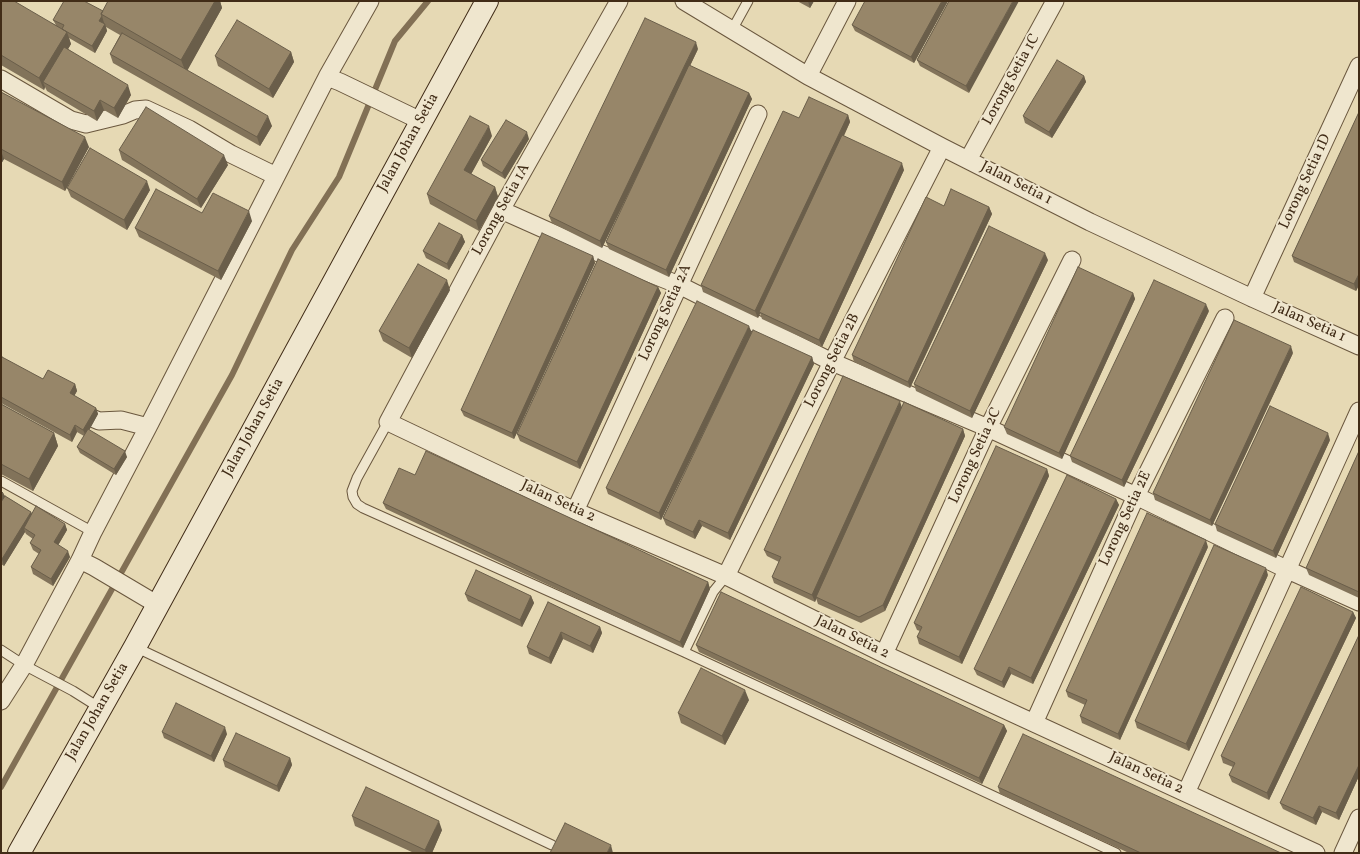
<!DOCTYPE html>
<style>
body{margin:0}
#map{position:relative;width:1360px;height:854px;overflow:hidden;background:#e6d9b4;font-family:Vollkorn,serif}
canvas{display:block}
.frame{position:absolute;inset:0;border:2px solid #412c17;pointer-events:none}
</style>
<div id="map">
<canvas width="1360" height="854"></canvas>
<div class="frame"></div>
</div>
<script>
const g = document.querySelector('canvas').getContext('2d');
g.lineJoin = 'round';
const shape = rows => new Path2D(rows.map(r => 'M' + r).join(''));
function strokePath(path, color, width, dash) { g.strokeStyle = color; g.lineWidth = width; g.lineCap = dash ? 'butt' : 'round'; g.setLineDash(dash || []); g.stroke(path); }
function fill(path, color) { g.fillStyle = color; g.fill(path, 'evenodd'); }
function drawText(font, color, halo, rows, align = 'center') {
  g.font = font + ' Vollkorn,serif'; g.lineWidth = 4; g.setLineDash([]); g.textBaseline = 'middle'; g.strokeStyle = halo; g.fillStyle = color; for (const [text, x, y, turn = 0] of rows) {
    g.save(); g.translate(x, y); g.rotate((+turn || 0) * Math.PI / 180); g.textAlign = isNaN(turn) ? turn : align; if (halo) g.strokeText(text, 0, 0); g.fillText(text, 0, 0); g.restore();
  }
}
const stream = shape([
 [1,787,232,375,292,250,339,177,395,41,428,1]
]);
const service = shape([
 [732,30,748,1],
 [388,422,357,478,352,491,353,497,357,504,363,508,684,652,1116,853],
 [1,481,93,532],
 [135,647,552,845],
 [1,650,24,665,73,691,100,708],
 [684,652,713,592,726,576]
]);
const minor = shape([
 [619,1,501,210,388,422,575,511,726,576,884,654,1316,853],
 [684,1,808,76,942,147,1090,222,1252,298,1359,346],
 [808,76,847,1],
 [327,77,340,82,421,121],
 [1,79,71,120,86,124,123,115,135,110,146,109,189,129,231,154,276,176],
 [968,160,1055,1],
 [501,210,584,247,679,285,832,362,988,428,1136,496,1288,570,1359,602],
 [1252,298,1359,66],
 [73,410,99,421,121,420,148,427],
 [575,511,758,114],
 [80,560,94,567,158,605],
 [726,576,832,362,942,147],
 [884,654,988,428,1072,260],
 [1,701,24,665,80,560,93,532,148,427,327,77,370,1],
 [1034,723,1136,496,1225,318],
 [1186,793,1359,411],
 [1343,853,1359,818]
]);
const secondary = shape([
 [19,853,135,647,487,1]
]);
const wall = shape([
 [1,1,56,25,53,20,103,11,108,1,220,1,222,8,187,70,272,126,260,146,113,63,110,54,120,35,106,27,107,31,95,53,69,38,71,44,68,49,131,95,118,118,104,110,97,121,47,91,45,87,44,90,1,65],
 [797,1,814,1,810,8],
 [948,1,914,63,855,31,852,25],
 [949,1,969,93,920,66,917,60],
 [698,49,690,66,749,93,752,99,669,277,609,249,606,242,641,168,602,248,552,223,549,216],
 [291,52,294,62,273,98,218,66,215,56],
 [1084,76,1086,82,1052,138,1025,123,1023,116],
 [1,92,89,147,65,191,4,159,1,164],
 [1359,112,1359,289,1358,287,1356,291,1294,262,1292,256],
 [848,115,850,122,844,136,904,170,822,347,762,319,760,313,758,318,703,292,701,285,799,118],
 [492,136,471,174,495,187,498,197,479,231,430,204,427,194],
 [529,139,505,179,483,166,481,160],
 [119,150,228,165,201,208,122,160],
 [67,188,150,190,127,230,71,197],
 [944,206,989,207,992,214,910,388,854,362,852,355],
 [202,213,252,221,221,280,139,237,135,228],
 [462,235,465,242,449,270,426,258,423,251],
 [593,256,595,263,514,439,464,416,461,410],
 [1048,260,972,418,916,391,914,384],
 [658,287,661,293,580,469,520,441,517,434],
 [450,290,412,358,383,341,379,331],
 [1133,293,1135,299,1062,459,1007,434,1004,427],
 [1209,311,1124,487,1072,462,1070,456],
 [752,333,812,357,814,364,730,540,702,526,695,539,666,525,663,518,751,335,661,520,608,494,606,488],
 [1293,353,1212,526,1155,500,1153,493],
 [1,359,43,379,75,384,77,391,74,396,96,408,98,414,89,430,127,457,116,475,80,453,77,447,84,436,77,432,72,442,1,403],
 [1,404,54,433,58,446,33,491,1,474],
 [902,407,963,429,965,436,885,611,861,623,818,604,816,598,815,602,774,583,772,577,779,562,767,556,764,550],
 [1330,440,1276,558,1217,531,1215,524],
 [1359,451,1359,598,1309,575,1306,568],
 [1047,469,1049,476,962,664,919,644,917,637,920,631,917,630,914,623],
 [415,475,708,582,710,589,683,648,386,509,383,503],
 [1,491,3,493,5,496,31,512,32,514,65,524,67,530,58,545,70,557,53,586,33,574,31,567,39,554,33,550,30,543,33,539,26,534,25,532,4,566,1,564],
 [1116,499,1119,505,1033,684,1011,674,1004,688,977,675,974,669],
 [1208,547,1120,740,1082,723,1080,716,1085,705,1068,697,1066,691],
 [1268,575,1189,751,1137,728,1135,721],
 [465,594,531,596,534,603,522,627,468,601],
 [548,602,600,627,602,633,593,653,563,639,551,664,529,654,527,647],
 [1353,612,1356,618,1269,800,1232,782,1229,775,1233,767,1223,763,1221,756],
 [1359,635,1359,776,1339,820,1322,812,1316,825,1283,809,1280,803],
 [696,645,1004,725,1007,731,982,784,699,652],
 [749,700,725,745,681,723,678,713],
 [162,732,227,734,214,762,164,738],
 [290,758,292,765,279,792,225,767,223,760],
 [998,787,1281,853,1129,853,1000,794],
 [352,816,442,830,432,853,414,853,355,826]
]);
const shadedWall = shape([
 [215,1,220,1,222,8,186,73,181,60],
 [808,1,814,1,810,8],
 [942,1,948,1,914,63,911,57],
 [1013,1,1019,1,969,93,966,86],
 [102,16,104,23,101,27,99,21],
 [105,24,107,31,95,53,92,46],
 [67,32,71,44,47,84,43,82,45,87,44,90,39,78],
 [696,42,698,49,602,248,600,241],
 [291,52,294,62,273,98,269,89],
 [1084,76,1086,82,1052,138,1049,132],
 [128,85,131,95,118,118,114,108],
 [749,93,752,99,669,277,666,270],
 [100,100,104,110,97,121,94,111],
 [848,115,850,122,758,318,755,311],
 [268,116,272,126,260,146,257,137],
 [489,126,492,136,468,180,464,170],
 [527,132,529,139,505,179,502,173],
 [85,137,89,147,65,191,62,182],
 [1,151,4,159,1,164],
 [224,155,228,165,201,208,197,199],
 [902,163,904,170,822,347,819,340],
 [147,181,150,190,127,230,124,220],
 [495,187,498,197,479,231,476,221],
 [989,207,992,214,910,388,908,382],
 [249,211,252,221,221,280,218,271],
 [462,235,465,242,449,270,447,264],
 [1045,253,1048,260,972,418,970,411],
 [593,256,595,263,514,439,512,433],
 [1359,274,1359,285,1356,291,1354,284],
 [447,280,450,290,412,358,409,348],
 [658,287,661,293,580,469,577,462],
 [1133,293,1135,299,1062,459,1059,453],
 [1206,304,1209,311,1124,487,1122,480],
 [749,326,752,333,661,520,659,513],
 [1291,346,1293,353,1212,526,1210,520],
 [812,357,814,364,730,540,728,533],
 [75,384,77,391,72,400,70,393],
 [900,401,902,408,815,602,812,595],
 [96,408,98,414,86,436,83,430],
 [75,425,77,432,72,442,70,435],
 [963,429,965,436,885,611,883,605],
 [54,433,58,446,33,491,29,479],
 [1328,433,1330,440,1276,558,1273,551],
 [125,451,127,457,116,475,114,469],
 [1047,469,1049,476,962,664,959,657],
 [3,493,6,499,1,507,1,497],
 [1116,499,1119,505,1033,684,1031,678],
 [31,512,34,519,24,528,25,532,4,566,2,559],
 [699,520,702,526,695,539,693,532],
 [65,524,67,530,56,549,54,542],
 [1206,540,1208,547,1120,740,1118,734],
 [68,551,70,557,53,586,51,579],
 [1266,568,1268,575,1189,751,1186,744],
 [708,582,710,589,683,648,680,642],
 [531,596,534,603,522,627,520,620],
 [1353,612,1356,618,1269,800,1267,793],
 [600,627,602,633,593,653,590,646],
 [561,632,563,639,551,664,549,658],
 [1009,667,1011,674,1004,688,1002,682],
 [745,690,749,700,725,745,722,736],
 [1004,725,1007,731,982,784,979,778],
 [225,727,227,734,214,762,211,756],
 [290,758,292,765,279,792,277,786],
 [1359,765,1359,776,1339,820,1336,813],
 [1319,806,1322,812,1316,825,1313,818],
 [439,821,442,830,432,853,426,853,425,850],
 [611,845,613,853,607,853]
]);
const building = shape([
 [1,1,14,1,67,32,39,78,1,55,1,1],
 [64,1,84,1,103,11,101,14,102,16,99,21,105,24,92,46,62,29,64,25,53,20,64,1],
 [108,1,215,1,181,60,101,14,108,1],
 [865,1,942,1,911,57,852,25,865,1],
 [949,1,1013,1,966,86,917,60,949,1],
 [645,18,696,42,600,241,549,216,645,18],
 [237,20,291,52,269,89,215,56,237,20],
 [122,33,268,116,257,137,110,54,122,33],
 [64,47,128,85,114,108,100,100,94,111,43,82,64,47],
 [1057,60,1084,76,1049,132,1023,116,1057,60],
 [689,65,749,93,666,270,606,242,689,65],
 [1,92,85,137,62,182,1,149,1,92],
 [809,97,848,115,755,311,701,285,783,111,799,118,809,97],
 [146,107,224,155,197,199,119,150,146,107],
 [1359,112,1359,274,1354,284,1292,256,1359,112],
 [470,116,489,126,464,170,495,187,476,221,427,194,470,116],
 [506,120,527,132,502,173,481,160,506,120],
 [842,135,902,163,819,340,759,312,842,135],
 [90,148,147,181,124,220,67,188,90,148],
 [156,189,202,213,213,193,249,211,218,271,135,228,156,189],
 [951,189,989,207,908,382,852,355,926,197,944,206,951,189],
 [439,223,462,235,447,264,423,251,439,223],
 [989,226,1045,253,970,411,914,384,989,226],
 [542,233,593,256,512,433,461,410,542,233],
 [598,259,658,287,577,462,517,434,598,259],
 [418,264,447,280,409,348,379,331,418,264],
 [1078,267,1133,293,1059,453,1004,427,1078,267],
 [1154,280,1206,304,1122,480,1070,456,1154,280],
 [697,301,749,326,659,513,606,488,697,301],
 [1234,320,1291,346,1210,520,1153,493,1234,320],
 [753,330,812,357,728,533,699,520,693,532,663,518,753,330],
 [2,357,43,379,48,370,75,384,70,393,96,408,83,430,75,425,70,435,1,397,1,359,2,357],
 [843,376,900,401,812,595,772,577,781,557,764,550,843,376],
 [904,402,963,429,883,605,859,617,816,597,904,402],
 [1,404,54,433,29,479,1,464,1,404],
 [1270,406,1328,433,1273,551,1215,524,1270,406],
 [88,429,125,451,114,469,77,447,88,429],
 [996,446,1047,469,959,657,917,637,922,627,914,623,996,446],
 [426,451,708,582,680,642,383,503,399,468,415,475,426,451],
 [1359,451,1359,592,1306,568,1359,451],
 [1067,475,1116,499,1031,678,1009,667,1002,682,974,669,1067,475],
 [1,491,3,493,1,497,1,491],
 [5,496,31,512,2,559,1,559,1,502,5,496],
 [36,506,65,524,54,542,68,551,51,579,31,567,41,550,30,543,35,535,24,528,36,506],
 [1147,513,1206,540,1118,734,1080,716,1087,700,1066,691,1147,513],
 [1214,545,1266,568,1186,744,1135,721,1214,545],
 [476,570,531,596,520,620,465,594,476,570],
 [1301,587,1353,612,1267,793,1229,775,1235,763,1221,756,1301,587],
 [721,592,1004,725,979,778,696,645,721,592],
 [548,602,600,627,590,646,561,632,549,658,527,647,548,602],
 [1359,635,1359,765,1336,813,1319,806,1313,818,1280,803,1359,635],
 [701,668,745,690,722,736,678,713,701,668],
 [176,703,225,727,211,756,162,732,176,703],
 [236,733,290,758,277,786,223,760,236,733],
 [1023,734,1281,853,1141,853,998,787,1023,734],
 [366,787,439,821,425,850,352,816,366,787],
 [565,823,611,845,607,853,550,853,565,823]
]);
const streetNames = [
 ["Lorong Setia 1C",1012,80,-61],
 ["Jalan Johan Setia",409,143,-61],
 ["Lorong Setia 1D",1306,182,-65],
 ["Jalan Setia 1",1016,184,27],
 ["Lorong Setia 1A",502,210,-61],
 ["Lorong Setia 2A",666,313,-65],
 ["Jalan Setia 1",1309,323,24],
 ["Lorong Setia 2B",833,361,-63],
 ["Jalan Johan Setia",254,428,-61],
 ["Lorong Setia 2C",976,456,-65],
 ["Jalan Setia 2",558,502,25],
 ["Lorong Setia 2E",1126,519,-65],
 ["Jalan Setia 2",852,638,26],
 ["Jalan Johan Setia",98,712,-60],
 ["Jalan Setia 2",1146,774,25]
];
strokePath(stream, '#827055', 6);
strokePath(service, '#6a573e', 11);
strokePath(minor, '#6a573e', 19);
strokePath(secondary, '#412c17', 24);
strokePath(service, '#efe6ce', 9);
strokePath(minor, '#efe6ce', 17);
strokePath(secondary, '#efe6ce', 22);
fill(wall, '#82735a');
fill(shadedWall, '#6a5e4a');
fill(building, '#978669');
strokePath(building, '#6a5e4a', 1);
drawText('15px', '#412c17', '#efe6ce', streetNames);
</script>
